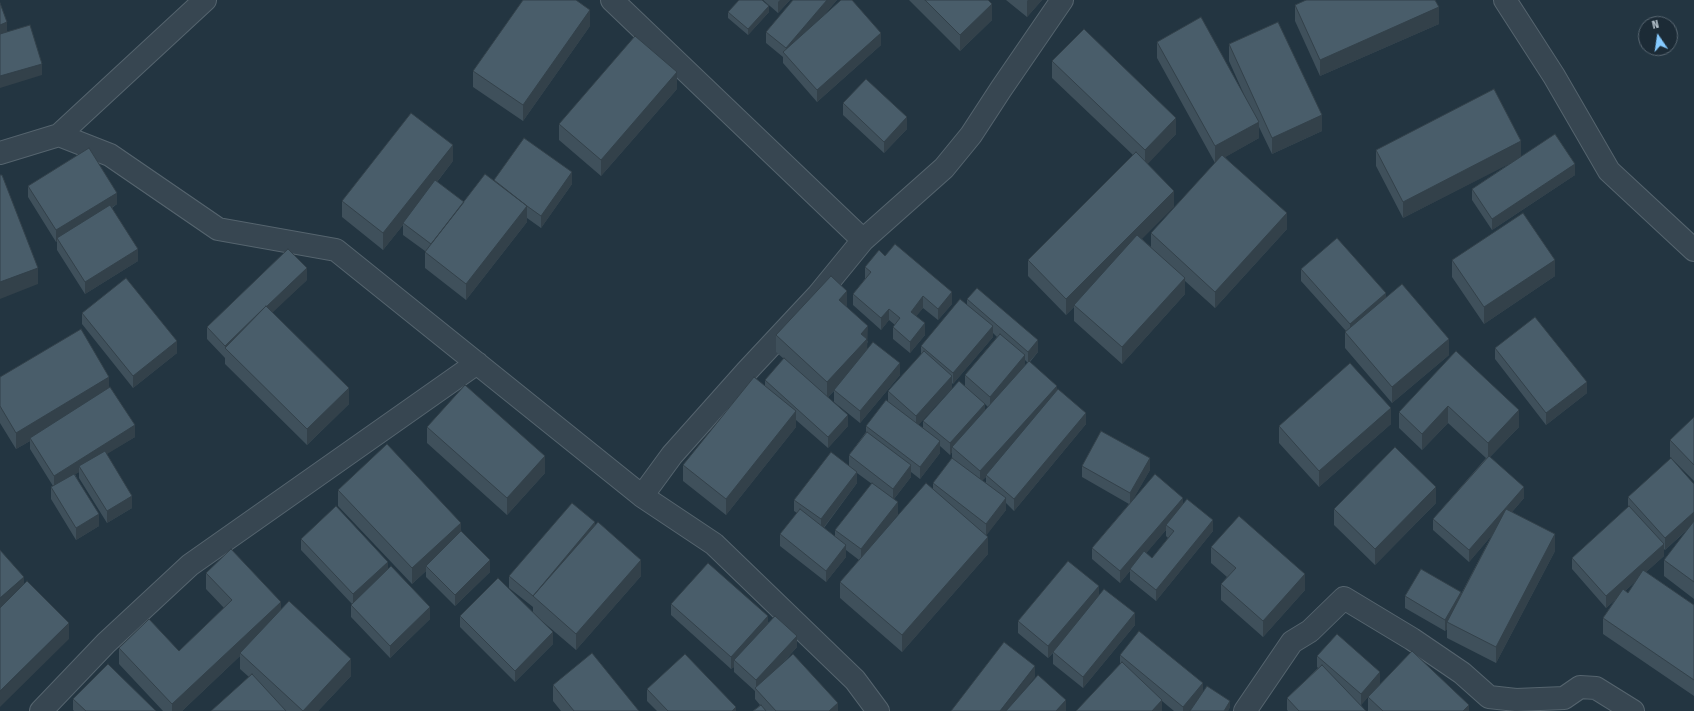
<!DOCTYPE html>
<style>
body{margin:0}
#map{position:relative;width:1694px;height:711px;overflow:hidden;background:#233541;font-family:"Fira Sans Condensed",sans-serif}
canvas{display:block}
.north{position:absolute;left:1638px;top:16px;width:40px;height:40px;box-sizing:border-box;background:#1c2b36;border:1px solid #596772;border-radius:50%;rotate:347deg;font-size:11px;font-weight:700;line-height:16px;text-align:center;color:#b4c1cb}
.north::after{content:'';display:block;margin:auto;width:14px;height:18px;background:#85caff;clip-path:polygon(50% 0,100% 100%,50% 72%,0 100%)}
</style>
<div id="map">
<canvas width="1694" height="711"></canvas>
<div class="north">N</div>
</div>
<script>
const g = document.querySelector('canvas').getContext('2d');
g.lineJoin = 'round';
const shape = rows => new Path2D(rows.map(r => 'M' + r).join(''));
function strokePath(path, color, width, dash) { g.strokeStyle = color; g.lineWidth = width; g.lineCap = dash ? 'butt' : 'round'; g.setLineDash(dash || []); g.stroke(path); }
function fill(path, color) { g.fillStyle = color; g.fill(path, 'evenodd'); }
const minor = shape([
 [612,0,863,240],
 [1505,0,1554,76,1609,171,1694,250],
 [59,135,110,155,218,229,336,250,642,496,714,544,855,680,878,711],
 [0,153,59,135,205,0],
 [642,496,672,455,746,372,818,295,863,240,944,168,971,135,1001,89,1062,0],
 [41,711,106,643,190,565,477,363],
 [1245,711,1292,642,1310,631,1344,598,1412,639,1462,673,1489,697,1516,700,1564,698,1580,687,1596,688,1633,711]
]);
const wall = shape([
 [763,0,790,0,778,13],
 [793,0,837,0,825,14,881,45,817,102,783,63,783,57,766,43,766,32],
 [909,0,988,0,992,20,960,51],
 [1006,0,1042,0,1027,17],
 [1295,5,1439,24,1320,76,1295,21],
 [728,12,769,12,748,35,728,18],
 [590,26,523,121,473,87,473,71],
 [1157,42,1246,99,1229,61,1229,44,1322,131,1272,154,1259,127,1259,138,1225,157,1287,229,1215,308,1185,281,1185,294,1122,364,1074,321,1074,307,1066,315,1028,276,1028,260,1133,155,1052,78,1052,61,1176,134,1147,164,1142,239,1151,247,1151,233,1215,163,1157,58],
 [677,89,601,176,559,140,559,124],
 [843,103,907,129,884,153,843,115],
 [1376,150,1521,156,1575,175,1492,230,1472,200,1472,189,1512,162,1403,218,1376,166],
 [453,161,437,182,464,202,494,180,572,184,541,228,527,218,527,222,466,300,425,268,425,251,403,235,403,225,383,250,342,217,342,201],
 [28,186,117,204,112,208,138,261,85,294,57,250,57,241,56,242,28,197],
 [885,256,952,304,938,320,923,308,916,316,925,335,910,353,893,339,893,327,895,325,889,320,881,330,853,305,853,294,865,279,865,267],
 [1452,260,1555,276,1484,324,1452,277],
 [1301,269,1386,297,1449,355,1392,403,1345,348,1345,332,1346,331,1301,281],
 [307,280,272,312,349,404,307,445,225,364,225,358,207,339,207,327],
 [967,299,1038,352,1030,362,1057,390,1086,424,1014,511,1006,503,1006,510,986,535,988,554,902,652,840,598,840,582,859,560,846,550,846,557,826,582,780,546,780,534,797,513,794,511,794,500,849,465,849,455,866,432,866,426,888,401,888,391,921,355,921,346,967,304],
 [993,333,997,337,965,375,965,386,923,421,923,429,918,425,952,388,952,383,953,384,993,337],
 [1025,360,1028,363,1025,366],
 [985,404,988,407,985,410],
 [940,446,950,455,952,452,952,458,933,483,933,489,883,533,898,514,894,499,911,477,911,472,920,479,940,453],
 [857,473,872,484,835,530,835,537,824,528,857,483],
 [986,477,986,483,982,480],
 [847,307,868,342,867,343,867,350,900,375,860,423,834,402,834,391,828,397,848,426,828,448,796,420,796,427,726,515,683,481,683,465,765,385,765,380,784,359,776,352,776,335],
 [82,313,177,353,133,388,82,324],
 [1495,348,1587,393,1546,425,1495,359],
 [1456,351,1519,427,1490,457,1524,498,1512,512,1555,551,1496,663,1447,638,1447,629,1445,631,1405,608,1405,596,1461,594,1492,535,1469,562,1433,530,1433,519,1486,458,1448,423,1422,450,1399,428,1399,412],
 [0,377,109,387,135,437,106,454,132,508,107,523,79,478,79,472,75,474,99,526,76,540,51,499,51,487,53,486,30,449,30,441,16,449,0,423],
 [1694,417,1694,481,1670,457,1670,440],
 [1391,424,1319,487,1279,443,1279,426],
 [427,427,545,473,507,515,427,443],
 [1082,466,1150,470,1133,499,1183,503,1213,531,1156,601,1130,580,1130,571,1120,583,1092,559,1092,548,1129,504,1082,477],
 [1166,530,1166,536,1168,538,1152,558,1146,553],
 [1694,484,1694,599,1664,576,1664,560,1687,530,1665,550,1664,549,1664,556,1646,572,1694,605,1694,696,1603,634,1603,618,1615,600,1606,608,1572,569,1572,558,1628,507,1628,497],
 [1635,582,1628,593,1625,591],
 [338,490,461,531,490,572,455,606,426,577,426,571,412,584,338,506],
 [1436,503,1375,565,1334,525,1334,509],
 [595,525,641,576,576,650,542,621,553,644,515,682,460,627,460,616,533,612,533,607,509,588,509,576],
 [301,539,388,569,430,619,390,658,351,617,351,605,352,604,301,550],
 [1211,547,1305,590,1263,637,1221,600,1221,584,1227,577,1211,563],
 [206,573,281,610,351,676,318,711,211,711,249,677,240,669,240,656,182,711,163,711,119,664,119,648,179,651,224,608,206,589],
 [1099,596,1135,625,1083,688,1053,664,1053,653,1048,658,1018,633,1018,621],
 [671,604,768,622,797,647,782,664,838,711,753,711,760,705,755,699,755,691,734,672,734,667,731,669,671,615],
 [1120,655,1203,692,1230,707,1228,711,1190,711,1194,705,1189,711,1174,711,1162,701,1162,711,1120,664],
 [1317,656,1380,684,1370,696,1469,711,1368,711,1368,697,1361,705,1366,711,1288,711,1287,710,1287,698,1318,668,1317,667],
 [553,685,639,711,561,711,553,701],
 [647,689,736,711,657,711,647,701],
 [73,699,156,711,74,711,73,710]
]);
const shadedWall = shape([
 [780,0,790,0,778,13,778,2],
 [827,0,837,0,788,57,786,55,786,48],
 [1028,0,1042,0,1027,17,1027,1],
 [992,4,992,20,960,51,960,35],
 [769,6,769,12,748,35,748,29],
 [1439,7,1439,24,1320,76,1320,60],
 [590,10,590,26,523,121,523,105],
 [7,22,7,34,0,37,0,25],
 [881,33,881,45,817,102,817,90],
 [42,64,42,75,0,88,0,76],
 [677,72,677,89,601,176,601,160],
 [1322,115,1322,131,1272,154,1272,138],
 [907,117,907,129,884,153,884,142],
 [1176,118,1176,134,1145,167,1145,150],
 [1259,122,1259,138,1215,163,1215,146],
 [1521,141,1521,158,1403,218,1403,202],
 [453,145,453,161,404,224,403,223,403,225,383,250,383,233],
 [1575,164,1575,175,1492,230,1492,219],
 [572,172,572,184,541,228,541,216],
 [1174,191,1174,207,1075,306,1074,305,1074,307,1066,315,1066,299],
 [117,193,117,204,58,240,57,238,57,241,56,242,56,230],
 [527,206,527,222,466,300,466,284],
 [1287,213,1287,229,1215,308,1215,292],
 [138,249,138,261,85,294,85,282],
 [1555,260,1555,276,1484,324,1484,307],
 [38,268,38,284,0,299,0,282],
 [307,268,307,280,230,353,225,348,225,346],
 [1185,278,1185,294,1122,364,1122,347],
 [847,291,847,307,839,300],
 [952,292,952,304,938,320,938,309],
 [1386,293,1386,304,1350,335,1350,324],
 [923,296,923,308,911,323,911,312],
 [889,309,889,320,881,330,881,318],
 [925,323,925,335,910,353,910,342],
 [868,326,867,355,827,398,827,382,861,334],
 [993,326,993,337,953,384,953,373],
 [1449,339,1449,355,1392,403,1392,387],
 [1038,340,1038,352,1028,363,1028,352],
 [177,341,177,353,133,388,133,376],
 [1025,355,1025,367,990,408,990,397],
 [900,363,900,375,860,423,860,411],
 [952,376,952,388,916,428,916,416],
 [109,377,109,394,30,438,30,441,16,449,16,433],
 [1587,382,1587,393,1546,425,1546,413],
 [1057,386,1057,397,986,475,986,477,980,483,980,471],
 [349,388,349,404,307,445,307,429],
 [985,404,985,415,952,447,952,452,950,455,950,443],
 [1448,406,1448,423,1422,450,1422,434],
 [1391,408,1391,424,1319,487,1319,471],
 [1519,410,1519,427,1488,459,1488,443],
 [796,411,796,427,726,515,726,499],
 [1086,413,1086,424,1014,511,1014,499],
 [848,415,848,426,828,448,828,437],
 [135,425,135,437,81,470,79,466,79,472,54,488,54,476],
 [940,441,940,453,920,479,920,467],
 [545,456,545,473,507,515,507,498],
 [1150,458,1150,470,1130,505,1130,493],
 [911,465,911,477,893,500,893,489],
 [857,472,857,483,821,531,821,519],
 [1436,487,1436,503,1375,565,1375,549],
 [1524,487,1524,498,1469,562,1469,550],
 [132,496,132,508,107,523,107,511],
 [1006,498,1006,510,986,536,986,524],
 [1183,498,1183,510,1166,525,1166,530,1132,570,1130,569,1130,571,1120,583,1120,571],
 [898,502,898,514,861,561,861,549],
 [1694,512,1694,523,1665,550,1665,538],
 [99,514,99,526,76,540,76,528],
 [1213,520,1213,531,1156,601,1156,590],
 [595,522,595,534,533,596,533,607,533,596],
 [461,523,461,539,426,566,426,571,412,584,412,568],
 [1555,534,1555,551,1496,663,1496,647],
 [988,537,988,554,902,652,902,635],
 [1664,544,1664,556,1606,608,1606,596],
 [846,545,846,557,826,582,826,571],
 [490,560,490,572,455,606,455,595],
 [641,560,641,576,576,650,576,634],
 [388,562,388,573,353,606,353,594],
 [1305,574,1305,590,1263,637,1263,621],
 [24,577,24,593,0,614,0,598],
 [1099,586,1099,598,1048,658,1048,646],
 [1461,592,1461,604,1447,622,1447,629,1445,631,1445,620],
 [281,602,281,618,240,653,240,656,182,711,172,711,172,704],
 [430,607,430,619,390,658,390,646],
 [1135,613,1135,625,1083,688,1083,677],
 [768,616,768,628,734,660,734,667,731,669,731,657],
 [69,623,69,639,0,707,0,691],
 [553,632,553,644,515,682,515,671],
 [797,636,797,647,758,690,756,689,756,680],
 [351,659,351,676,318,711,303,711],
 [1035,666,1035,677,1009,711,1000,711],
 [1380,672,1380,684,1361,705,1361,694],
 [1203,683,1203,694,1189,711,1183,711,1183,707],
 [1066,700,1066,711,1056,711],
 [1162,700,1162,711,1152,711],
 [1230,701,1230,707,1228,711,1224,711],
 [838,703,838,711,829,711],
 [1469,705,1469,711,1463,711],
 [736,707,736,711,732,711]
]);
const building = shape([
 [523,0,576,0,590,10,523,105,473,71,523,0],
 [739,0,762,0,769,6,748,29,728,12,739,0],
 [793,0,827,0,786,48,766,32,793,0],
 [841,0,852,0,881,33,817,90,783,52,841,0],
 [925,0,988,0,992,4,960,35,925,0],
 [1306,0,1435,0,1439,7,1320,60,1295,5,1306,0],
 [0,3,7,22,0,25,0,3],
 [1201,17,1259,122,1215,146,1157,42,1201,17],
 [1278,22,1322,115,1272,138,1229,44,1278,22],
 [30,25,42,64,0,76,0,34,30,25],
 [1084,29,1176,118,1145,150,1052,61,1084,29],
 [635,36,677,72,601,160,559,124,635,36],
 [866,79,907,117,884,142,843,103,866,79],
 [1494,89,1521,141,1403,202,1376,150,1494,89],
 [411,113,453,145,383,233,342,201,411,113],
 [1555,134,1575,164,1492,219,1472,189,1555,134],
 [524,138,572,172,541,216,527,206,494,180,524,138],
 [89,148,117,193,56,230,28,186,89,148],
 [1136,152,1174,191,1066,299,1028,260,1136,152],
 [1222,155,1287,213,1215,292,1151,233,1222,155],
 [485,174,527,206,466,284,425,252,485,174],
 [0,175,2,175,38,268,0,282,0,175],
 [435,180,464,202,431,244,403,223,435,180],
 [110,205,138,249,85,282,57,238,110,205],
 [1523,213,1555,260,1484,307,1452,260,1523,213],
 [1137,235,1185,278,1122,347,1074,305,1137,235],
 [1337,238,1386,293,1350,324,1301,269,1337,238],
 [895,244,952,292,938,309,923,296,911,312,925,323,910,342,893,327,900,318,889,309,881,318,853,294,871,272,865,267,879,250,885,256,895,244],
 [288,249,307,268,266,307,266,306,225,346,207,327,288,249],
 [831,276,847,291,839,300,868,326,861,334,867,339,827,382,776,335,831,276],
 [126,278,177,341,133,376,82,313,126,278],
 [1402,284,1449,339,1392,387,1345,332,1402,284],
 [977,288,1038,340,1028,352,967,299,977,288],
 [960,299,993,326,953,373,921,346,960,299],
 [266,306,349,388,307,429,225,348,266,306],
 [1535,317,1587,382,1546,413,1495,348,1535,317],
 [81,329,109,377,16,433,0,406,0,377,81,329],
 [1000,334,1025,355,990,397,965,375,1000,334],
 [873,342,900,363,860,411,834,390,873,342],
 [924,351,952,376,916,416,888,391,924,351],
 [1456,351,1519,410,1488,443,1448,406,1422,434,1399,412,1456,351],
 [784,358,848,415,828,437,765,380,784,358],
 [1029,361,1057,386,980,471,952,447,1029,361],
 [1350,363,1391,408,1319,471,1279,426,1350,363],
 [754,377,796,411,726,499,683,465,754,377],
 [959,381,985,404,950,443,923,421,959,381],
 [465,385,545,456,507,498,427,427,465,385],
 [110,387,135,425,54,476,30,438,110,387],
 [1058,389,1086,413,1014,499,986,475,1058,389],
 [886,400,940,441,920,467,866,426,886,400],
 [1694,417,1694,465,1670,440,1694,417],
 [1101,431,1150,458,1130,493,1082,466,1101,431],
 [867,432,911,465,893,489,849,455,867,432],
 [387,444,461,523,412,568,338,490,387,444],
 [1395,447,1436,487,1375,549,1334,509,1395,447],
 [105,451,132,496,107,511,79,466,105,451],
 [831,452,857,472,821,519,794,500,831,452],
 [1489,456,1524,487,1469,550,1433,519,1489,456],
 [952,458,1006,498,986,524,933,483,952,458],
 [1671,458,1694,484,1694,512,1665,538,1628,497,1671,458],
 [74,474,99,514,76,528,51,487,74,474],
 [1155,474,1183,498,1120,571,1092,548,1155,474],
 [872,483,898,502,861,549,835,530,872,483],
 [926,483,988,537,902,635,840,582,926,483],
 [1187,499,1213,520,1156,590,1130,569,1144,551,1152,558,1174,531,1166,525,1187,499],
 [572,503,595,522,533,596,509,576,572,503],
 [336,506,388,562,353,594,301,539,336,506],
 [1629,506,1664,544,1606,596,1572,558,1629,506],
 [800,509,846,545,826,571,780,534,800,509],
 [1506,509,1555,534,1496,647,1447,622,1506,509],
 [1239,516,1305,574,1263,621,1221,584,1236,568,1211,547,1239,516],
 [1694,521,1694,582,1664,560,1694,521],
 [598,522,641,560,576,634,533,596,598,522],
 [461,531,490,560,455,595,426,566,461,531],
 [231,549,281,602,172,704,119,648,149,619,179,651,232,600,206,573,231,549],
 [0,550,24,577,0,598,0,550],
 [1068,561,1099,586,1048,646,1018,621,1068,561],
 [708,563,768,616,731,657,671,604,708,563],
 [391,566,430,607,390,646,351,605,391,566],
 [1421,569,1461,592,1445,620,1405,596,1421,569],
 [1643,570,1694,605,1694,680,1603,618,1623,589,1628,593,1643,570],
 [498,578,553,632,515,671,460,616,498,578],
 [27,581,69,623,0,691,0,608,27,581],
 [1104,589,1135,613,1083,677,1053,652,1104,589],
 [289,601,351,659,303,711,240,653,289,601],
 [775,616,797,636,756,680,734,660,775,616],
 [1139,631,1203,683,1183,707,1120,655,1139,631],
 [1337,634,1380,672,1361,694,1317,656,1337,634],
 [1004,642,1035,666,1000,711,951,711,1004,642],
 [1412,651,1469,705,1463,711,1383,711,1368,697,1412,651],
 [592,653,639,711,574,711,553,685,592,653],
 [685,654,736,707,732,711,668,711,647,689,685,654],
 [793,654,838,703,829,711,776,711,755,688,793,654],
 [1122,662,1162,700,1152,711,1076,711,1122,662],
 [108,664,156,711,86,711,73,699,108,664],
 [1322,665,1366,711,1299,711,1287,698,1322,665],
 [252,674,286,711,211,711,252,674],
 [1038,675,1066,700,1056,711,1006,711,1038,675],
 [1207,686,1230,701,1224,711,1190,711,1207,686],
 [761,705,766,711,753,711,761,705]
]);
strokePath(minor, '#55646e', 24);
strokePath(minor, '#374651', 22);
fill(wall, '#3f505b');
fill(shadedWall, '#33414a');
fill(building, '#495d6a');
strokePath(building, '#33414a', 1);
</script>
